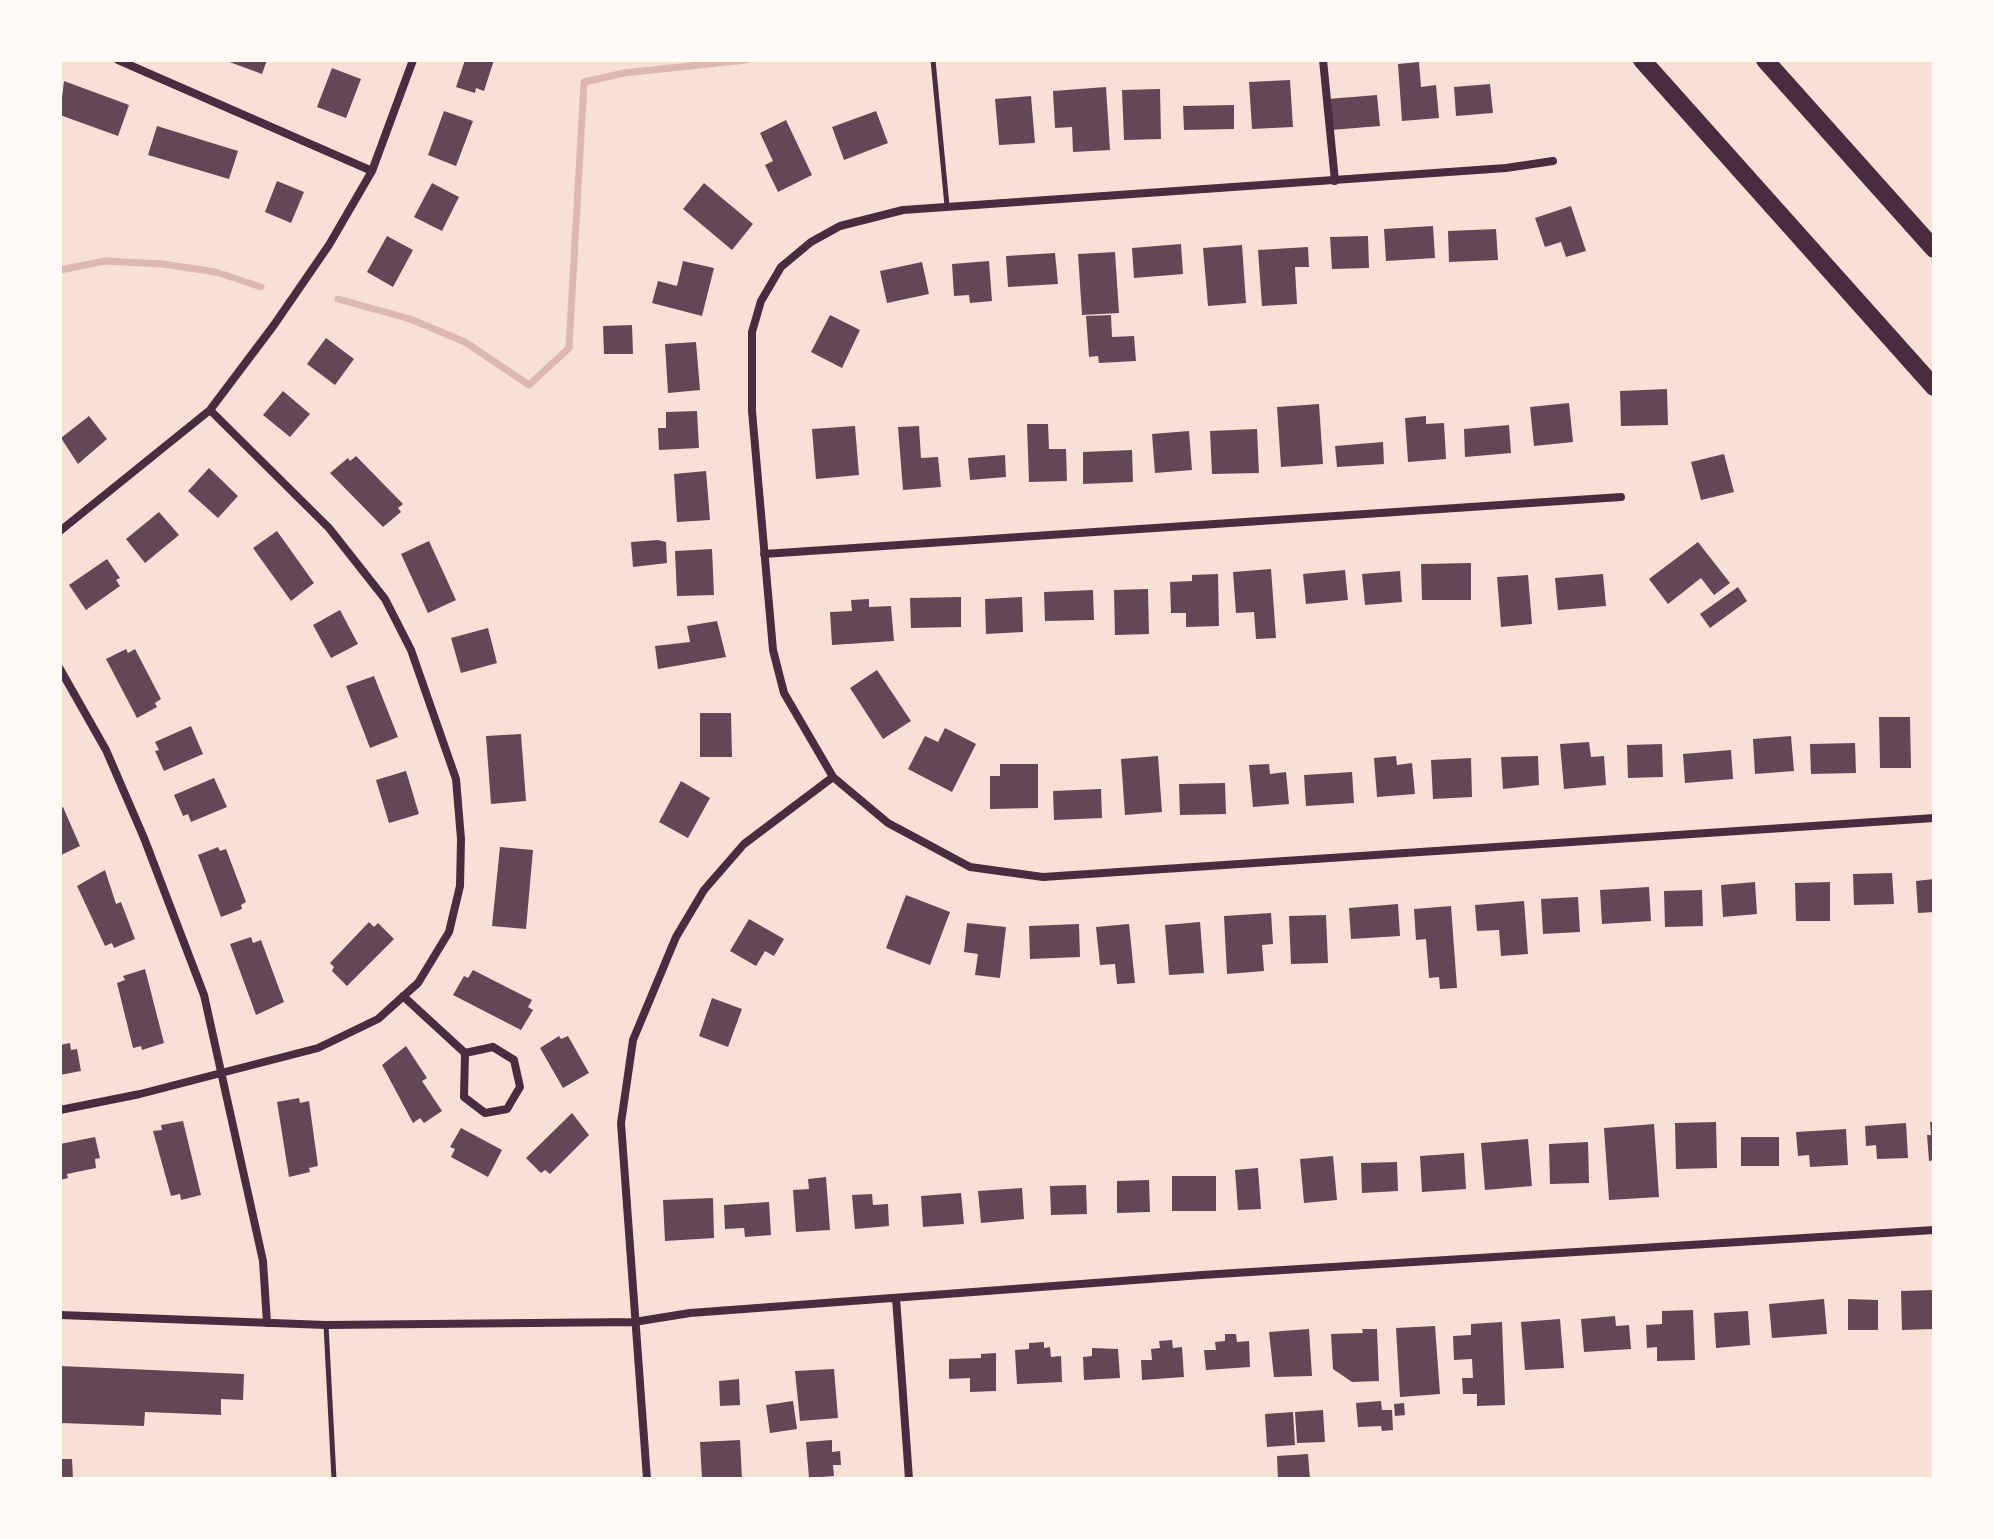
<!DOCTYPE html>
<style>
body{margin:0}
#map{position:relative;width:1994px;height:1539px;overflow:hidden;background:#f7e1d7;font-family:Arial,sans-serif}
canvas{display:block}
.frame{position:absolute;inset:0;border:62px solid #fffaf5;pointer-events:none}
</style>
<div id="map">
<canvas width="1994" height="1539"></canvas>
<div class="frame"></div>
</div>
<script>
const g = document.querySelector('canvas').getContext('2d');
g.lineJoin = 'round';
const shape = rows => new Path2D(rows.map(r => 'M' + r).join(''));
function strokePath(path, color, width, dash) { g.strokeStyle = color; g.lineWidth = width; g.lineCap = dash ? 'butt' : 'round'; g.setLineDash(dash || []); g.stroke(path); }
function fill(path, color) { g.fillStyle = color; g.fill(path, 'evenodd'); }
const stream = shape([
 [60,270,105,261,163,264,216,272,261,287],
 [338,299,410,319,465,342,529,385,569,348,584,82,624,73,746,60]
]);
const building = shape([
 [224,60,267,60,262,74],
 [465,60,494,60,484,91,476,88,475,93,456,87],
 [1419,62,1421,87,1436,85,1439,118,1402,121,1398,64],
 [332,68,361,79,346,118,317,107],
 [1290,80,1293,127,1252,129,1249,82],
 [64,81,129,105,118,136,60,115],
 [1490,84,1493,113,1456,116,1454,87],
 [1106,87,1110,150,1073,152,1072,127,1055,128,1053,91],
 [1160,89,1161,139,1124,140,1122,90],
 [1377,95,1380,126,1331,130,1328,99],
 [1031,96,1035,143,999,145,995,99],
 [1234,105,1234,129,1184,130,1183,106],
 [444,111,473,121,456,166,428,155],
 [876,111,888,143,844,160,832,127],
 [786,120,812,175,778,192,765,165,773,161,760,133],
 [157,126,238,151,229,179,148,155],
 [277,181,304,192,291,223,265,212],
 [432,183,459,197,442,231,414,217],
 [704,183,753,224,732,250,683,209],
 [1571,206,1586,251,1566,257,1561,242,1545,247,1535,218],
 [1433,226,1435,258,1386,261,1384,229],
 [1496,229,1498,260,1449,262,1448,231],
 [387,236,413,250,393,287,367,272],
 [1368,236,1369,268,1332,269,1330,237],
 [1181,244,1183,274,1134,278,1132,248],
 [1242,245,1246,303,1208,306,1203,248],
 [1308,247,1309,267,1295,267,1297,304,1262,306,1258,250],
 [1115,252,1119,313,1082,315,1078,254],
 [1055,253,1058,284,1008,287,1006,256],
 [683,261,714,268,702,316,652,303,658,281,677,286],
 [989,261,992,301,970,303,969,295,954,296,952,264],
 [922,262,929,294,887,303,880,271],
 [830,315,860,330,842,368,811,352],
 [1111,315,1112,337,1134,336,1136,361,1099,363,1098,356,1089,357,1086,316],
 [632,325,633,354,604,354,603,326],
 [326,338,354,359,335,385,307,364],
 [696,342,700,390,668,393,665,344],
 [1667,389,1668,425,1621,426,1620,391],
 [283,391,310,414,290,437,263,415],
 [1569,403,1573,442,1534,446,1530,407],
 [1319,404,1323,464,1281,467,1277,407],
 [697,411,699,448,659,450,658,428,666,428,666,412],
 [89,416,107,439,78,464,61,438],
 [1426,416,1426,424,1444,423,1446,459,1408,462,1405,418],
 [1027,424,1048,424,1049,449,1066,449,1067,481,1029,482],
 [1509,425,1511,453,1465,457,1464,429],
 [855,426,859,475,816,479,812,429],
 [919,426,921,458,938,457,941,487,903,490,898,427],
 [1257,429,1259,473,1212,474,1210,431],
 [1189,431,1192,470,1155,473,1152,434],
 [1383,442,1384,464,1337,467,1335,446],
 [1132,450,1133,482,1083,484,1083,452],
 [1724,454,1734,492,1701,500,1691,462],
 [1005,455,1006,477,970,480,968,458],
 [356,456,403,504,398,508,401,512,383,527,330,473,348,458,350,461],
 [209,468,238,496,218,518,188,491],
 [706,471,710,520,677,522,674,474],
 [159,512,179,535,145,563,126,539],
 [277,531,314,583,291,601,253,548],
 [658,540,666,542,667,563,633,567,631,542],
 [429,541,456,600,428,613,401,554],
 [1698,542,1730,583,1714,595,1701,578,1668,604,1649,579],
 [712,549,714,595,677,596,675,551],
 [107,559,120,578,116,580,120,586,86,610,69,585],
 [1471,563,1471,600,1422,600,1421,564],
 [1271,569,1276,638,1256,639,1254,612,1236,613,1233,572],
 [1345,570,1348,600,1306,604,1303,574],
 [1400,571,1402,602,1365,605,1362,574],
 [1218,574,1219,626,1186,627,1186,613,1171,613,1170,582,1192,581,1192,575],
 [1603,574,1606,606,1558,610,1555,578],
 [1528,575,1532,624,1501,627,1497,577],
 [1738,587,1747,601,1710,628,1700,614],
 [1148,589,1149,634,1115,635,1114,590],
 [1093,590,1094,620,1045,621,1044,592],
 [961,597,961,627,911,628,910,598],
 [1022,597,1023,632,986,634,985,599],
 [869,599,869,607,891,606,894,641,832,645,830,612,852,611,851,600],
 [340,610,358,644,331,658,313,625],
 [717,621,726,657,658,669,655,646,690,642,687,626],
 [488,628,497,663,461,673,451,638],
 [126,649,128,653,135,649,161,699,155,703,157,707,137,718,106,659],
 [877,670,911,721,883,739,850,688],
 [374,676,398,737,370,748,346,686],
 [700,713,731,713,732,757,700,757],
 [1879,717,1910,717,1911,768,1880,768],
 [191,726,203,754,164,771,155,751,159,750,155,742],
 [945,728,976,744,952,792,908,769,925,736,938,742],
 [521,734,526,801,491,804,486,736],
 [1791,736,1794,771,1755,774,1753,739],
 [1589,742,1591,757,1604,756,1606,785,1564,789,1560,744],
 [1855,743,1856,773,1811,774,1810,744],
 [1662,744,1663,777,1628,778,1627,745],
 [1731,750,1733,779,1685,783,1683,754],
 [1158,756,1162,812,1125,815,1121,759],
 [1396,756,1397,765,1412,763,1415,794,1377,797,1374,758],
 [1538,756,1539,785,1503,789,1501,757],
 [1471,758,1472,797,1433,799,1431,760],
 [1000,764,1038,764,1038,808,990,809,990,776,1000,776],
 [1269,764,1270,774,1286,772,1289,804,1253,807,1249,765],
 [406,771,419,814,389,823,376,780],
 [1352,772,1354,803,1306,806,1304,775],
 [214,778,227,807,191,822,188,814,183,816,174,795],
 [681,781,710,798,688,838,659,822],
 [1225,783,1226,814,1180,815,1179,784],
 [1101,789,1102,818,1054,820,1053,791],
 [63,807,80,846,61,855,60,809],
 [218,847,220,851,226,849,246,902,241,905,242,909,221,917,198,855],
 [500,847,533,850,526,929,492,926],
 [105,870,116,904,121,902,135,939,114,948,112,943,105,946,77,886],
 [1892,873,1894,904,1854,905,1853,874],
 [1934,879,1934,912,1918,913,1916,881],
 [1755,882,1757,914,1723,917,1721,885],
 [1830,882,1830,921,1796,921,1795,883],
 [1649,887,1651,921,1602,924,1600,890],
 [1702,890,1703,926,1665,927,1664,891],
 [906,895,950,912,930,965,886,948],
 [1578,897,1580,932,1543,934,1541,899],
 [1524,901,1528,954,1501,956,1499,930,1477,931,1475,905],
 [1398,904,1400,936,1351,939,1349,908],
 [1451,906,1457,988,1440,989,1439,977,1429,978,1426,939,1416,940,1414,909],
 [1271,913,1273,944,1262,945,1264,971,1227,974,1224,916],
 [1326,915,1328,963,1291,964,1289,916],
 [749,919,784,939,774,956,765,951,756,966,730,951],
 [369,922,374,927,378,923,394,939,347,986,332,971,334,967,330,963],
 [1200,922,1204,973,1169,975,1165,925],
 [967,923,1006,927,1000,978,975,975,978,954,964,952],
 [1079,924,1080,957,1030,959,1029,926],
 [1129,924,1135,983,1117,984,1115,964,1100,965,1096,927],
 [251,937,253,943,261,940,284,1002,256,1015,230,944],
 [145,969,164,1043,142,1050,141,1046,133,1048,117,983,125,980,123,976],
 [473,970,532,1000,528,1007,533,1010,521,1030,453,995,464,976,468,978],
 [712,998,742,1009,728,1047,699,1036],
 [559,1036,561,1039,568,1036,589,1073,563,1088,540,1048],
 [70,1043,71,1050,77,1049,81,1071,60,1075,60,1045],
 [406,1046,427,1078,422,1081,442,1111,424,1123,420,1118,413,1123,382,1065],
 [299,1098,300,1103,309,1101,318,1166,309,1168,310,1172,289,1177,277,1102],
 [572,1113,589,1135,550,1174,545,1170,541,1173,526,1158],
 [183,1121,201,1195,181,1200,180,1194,171,1196,153,1131,162,1130,161,1125],
 [1716,1122,1717,1168,1676,1169,1675,1123],
 [1930,1122,1934,1122,1934,1160,1929,1161,1927,1135,1931,1135],
 [1906,1123,1908,1158,1877,1159,1876,1145,1866,1146,1865,1126],
 [1654,1124,1659,1197,1609,1200,1604,1128],
 [461,1128,502,1150,488,1177,451,1157,455,1149,450,1147],
 [1846,1129,1848,1165,1810,1167,1809,1155,1798,1156,1796,1132],
 [95,1137,100,1158,95,1159,96,1168,67,1174,68,1178,60,1180,60,1144],
 [1741,1137,1779,1137,1779,1166,1741,1166],
 [1528,1139,1532,1186,1485,1190,1481,1143],
 [1588,1142,1589,1183,1550,1184,1549,1144],
 [1464,1153,1466,1189,1422,1192,1420,1156],
 [1333,1156,1337,1200,1304,1203,1300,1159],
 [1397,1162,1398,1191,1362,1193,1361,1163],
 [1258,1168,1261,1209,1238,1210,1235,1170],
 [1172,1176,1216,1176,1216,1211,1172,1211],
 [826,1177,830,1230,796,1232,793,1190,809,1189,808,1179],
 [1149,1180,1150,1212,1117,1213,1117,1181],
 [1086,1185,1087,1214,1051,1215,1050,1186],
 [1022,1188,1024,1219,981,1223,978,1191],
 [961,1193,964,1224,923,1227,921,1196],
 [872,1194,873,1205,888,1204,889,1226,855,1229,852,1195],
 [713,1198,714,1238,665,1241,663,1200],
 [769,1202,771,1235,745,1237,744,1228,725,1229,724,1205],
 [1934,1290,1934,1329,1902,1330,1901,1291],
 [1824,1299,1827,1334,1772,1338,1769,1304],
 [1848,1299,1878,1300,1878,1330,1848,1330],
 [1693,1310,1695,1360,1657,1361,1657,1347,1647,1348,1646,1325,1662,1324,1662,1311],
 [1748,1311,1750,1345,1716,1348,1714,1313],
 [1615,1316,1616,1326,1629,1325,1631,1349,1584,1352,1581,1319],
 [1560,1319,1564,1368,1525,1370,1521,1322],
 [1502,1322,1505,1405,1477,1406,1477,1394,1463,1394,1462,1378,1473,1378,1472,1359,1454,1360,1453,1336,1471,1335,1471,1324],
 [1435,1326,1440,1394,1400,1397,1396,1328],
 [1309,1329,1312,1376,1274,1377,1269,1332],
 [1362,1329,1377,1329,1379,1381,1352,1382,1333,1369,1331,1334,1363,1333],
 [1225,1334,1236,1334,1237,1342,1249,1341,1250,1367,1206,1370,1204,1350,1216,1350,1215,1342,1225,1341],
 [1172,1340,1173,1348,1182,1347,1184,1377,1142,1380,1141,1360,1152,1360,1151,1349,1160,1348,1159,1341],
 [1044,1342,1044,1348,1050,1347,1051,1357,1061,1356,1062,1382,1017,1384,1015,1350,1029,1349,1029,1343],
 [1092,1348,1118,1349,1120,1378,1084,1380,1083,1357,1092,1356],
 [996,1353,996,1391,970,1392,970,1378,949,1379,949,1359,981,1358,981,1354],
 [60,1366,244,1374,243,1400,221,1399,221,1415,145,1412,144,1426,60,1423],
 [834,1369,838,1418,800,1421,795,1371],
 [739,1379,740,1405,720,1406,719,1381],
 [793,1401,797,1429,770,1433,766,1405],
 [1381,1401,1382,1410,1392,1410,1393,1430,1382,1431,1381,1426,1358,1427,1356,1403],
 [1404,1403,1405,1415,1395,1416,1394,1404],
 [1323,1410,1325,1442,1297,1443,1295,1412],
 [1293,1412,1295,1445,1267,1447,1265,1414],
 [740,1440,742,1479,702,1479,700,1442],
 [832,1440,832,1452,840,1451,841,1465,833,1465,834,1476,809,1478,806,1442],
 [1308,1454,1310,1479,1278,1479,1277,1456],
 [60,1459,72,1459,73,1479,60,1479]
]);
const service = shape([
 [933,60,947,206],
 [326,1325,334,1479]
]);
const minor = shape([
 [118,60,372,171],
 [1323,60,1335,181],
 [1553,161,1506,168,903,210,840,226,811,242,781,267,761,301,752,332,752,411,773,650,784,693,833,777,888,823,970,867,1043,877,1934,818],
 [60,531,210,410,274,325,329,245,372,171,413,60],
 [764,554,1621,497],
 [60,669,106,750,144,838,204,995,263,1261,267,1323],
 [403,996,465,1053],
 [493,1047,514,1060,520,1087,507,1109,485,1113,464,1097,465,1053,493,1047],
 [60,1110,140,1094,318,1048,378,1019,418,983,449,932,460,886,461,839,456,779,411,650,385,599,329,528,210,410],
 [896,1298,909,1479],
 [60,1315,326,1325,634,1322,690,1313,1202,1275,1934,1230],
 [647,1479,621,1123,633,1040,676,937,704,890,744,844,833,777]
]);
const motorway = shape([
 [1642,60,1934,387],
 [1765,60,1934,249]
]);
strokePath(stream, '#dcb8b0', 7);
fill(building, '#644757');
strokePath(service, '#4a2c40', 5);
strokePath(minor, '#4a2c40', 8);
strokePath(motorway, '#4a2c40', 18);
</script>
